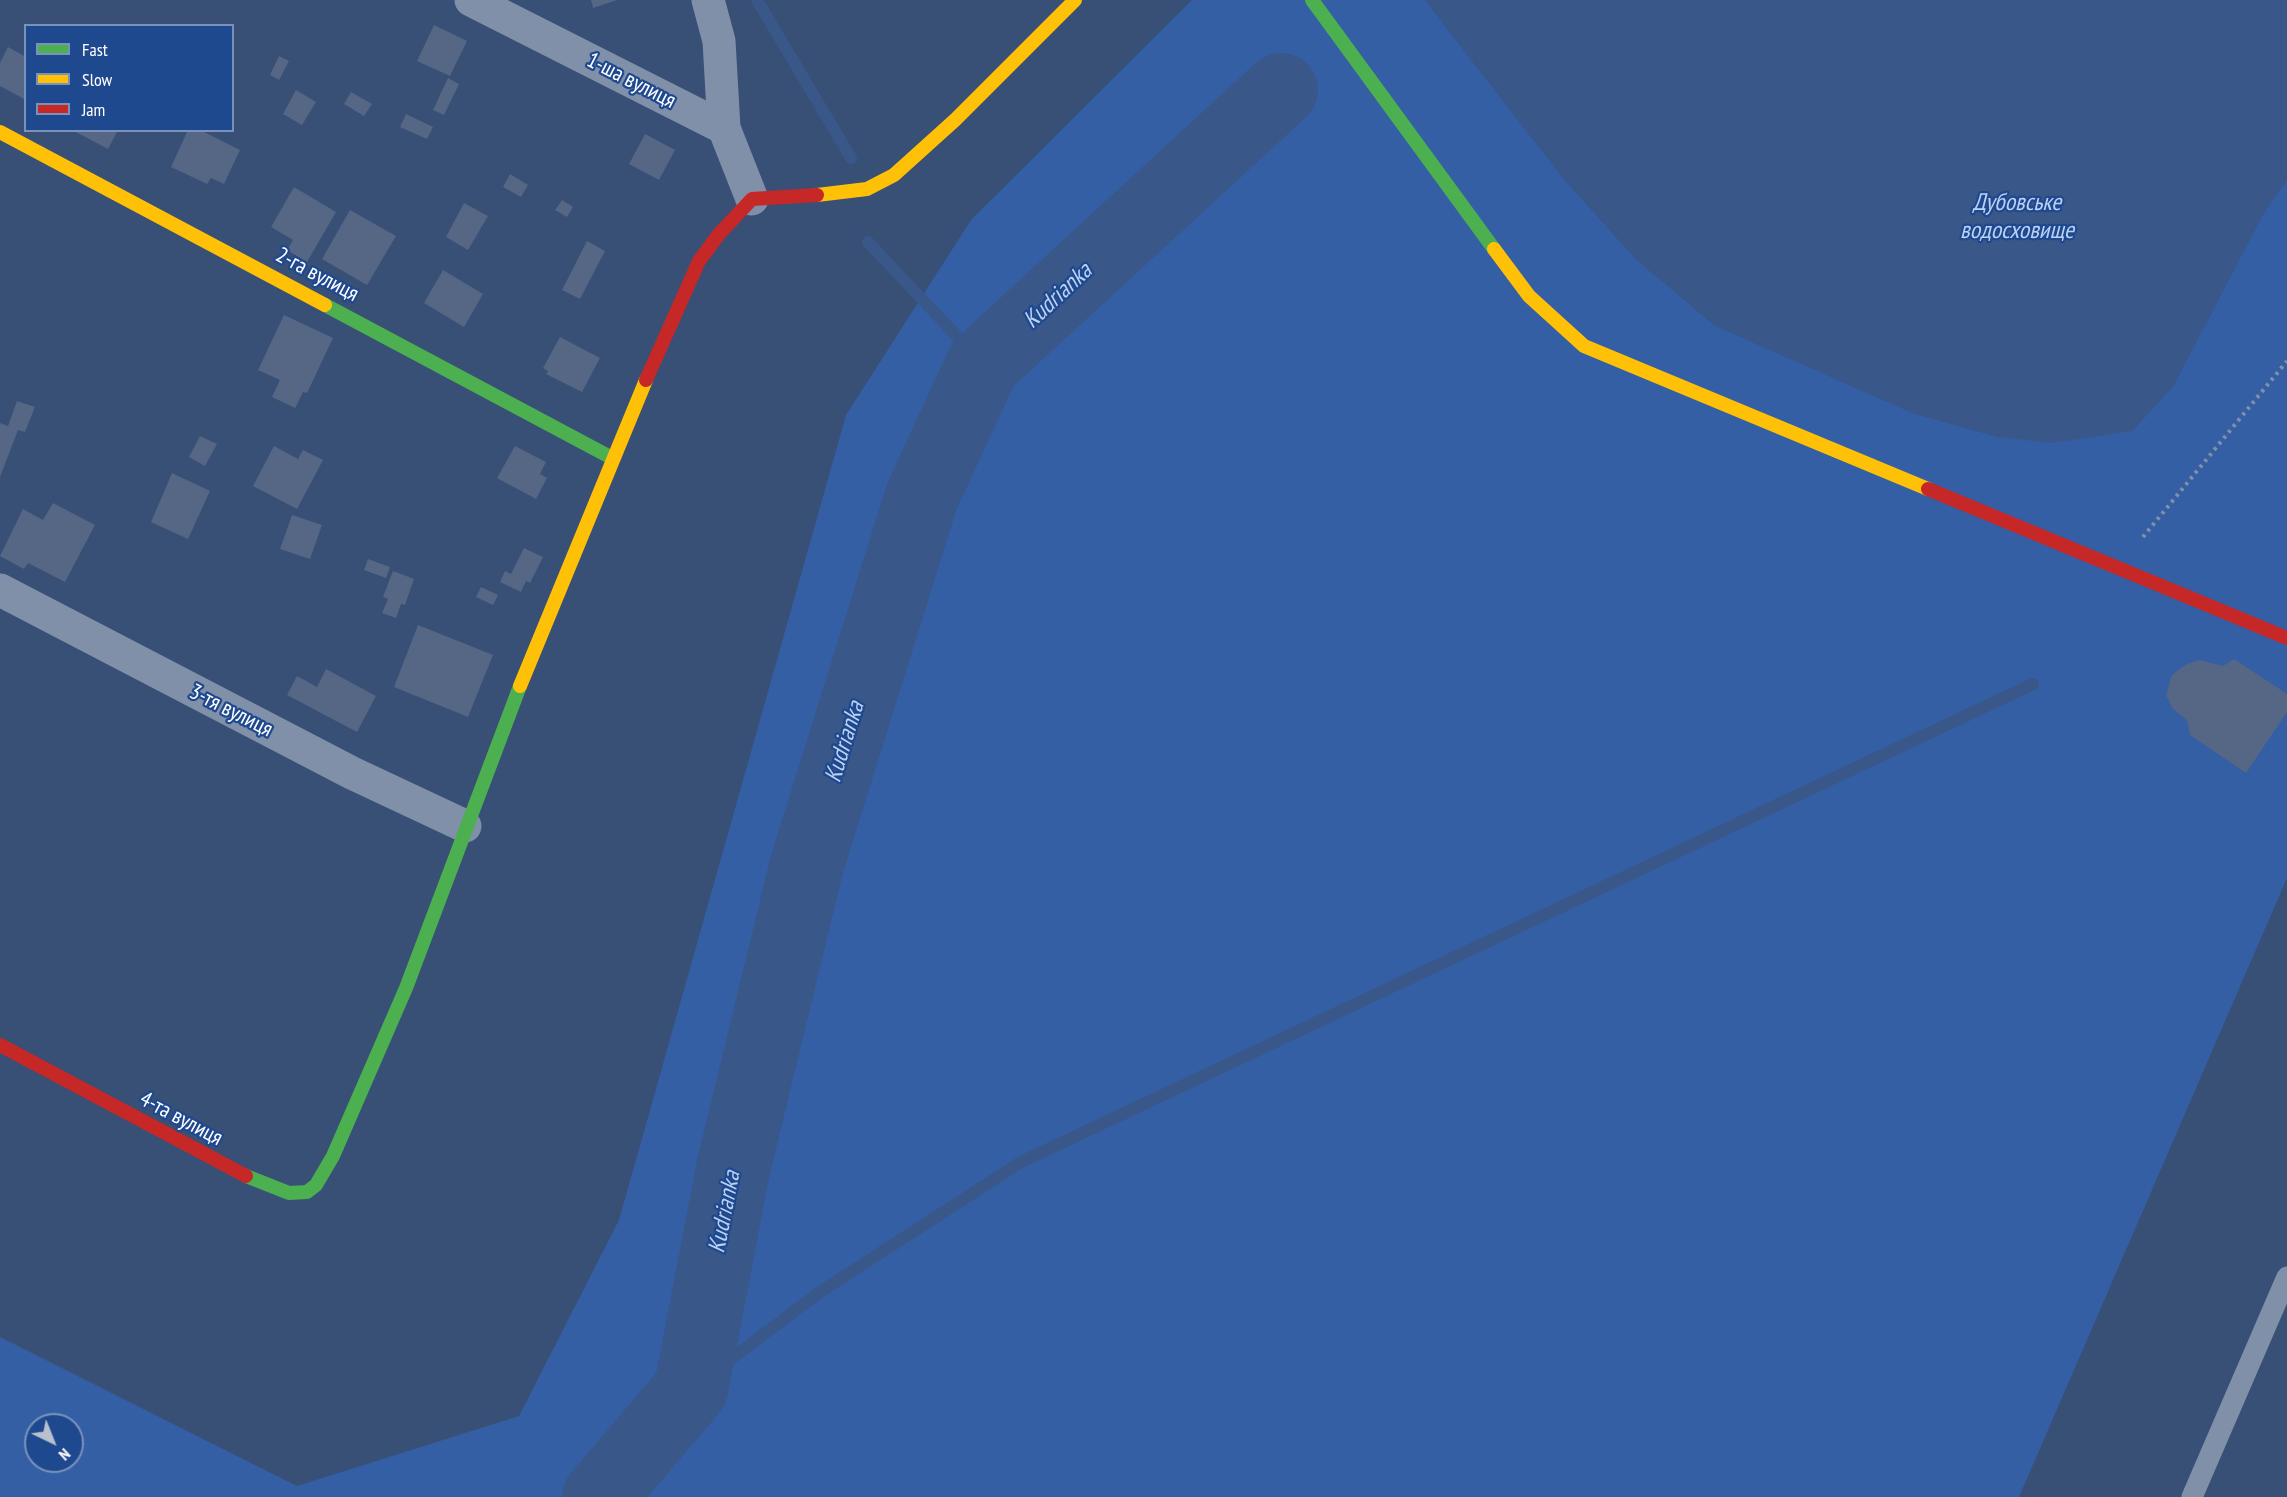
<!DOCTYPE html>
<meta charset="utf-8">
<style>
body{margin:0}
#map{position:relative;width:2287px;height:1497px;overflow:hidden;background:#384f76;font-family:"PT Sans Narrow",sans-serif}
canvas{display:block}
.legend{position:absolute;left:24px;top:24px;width:210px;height:108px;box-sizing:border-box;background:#1f498f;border:2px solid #7992bc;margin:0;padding:8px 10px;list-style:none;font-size:18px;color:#fff}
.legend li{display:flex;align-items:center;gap:12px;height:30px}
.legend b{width:30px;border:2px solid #7992bc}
.north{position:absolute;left:24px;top:1413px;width:60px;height:60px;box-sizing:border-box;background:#1f498f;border:2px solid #7992bc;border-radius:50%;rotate:137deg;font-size:16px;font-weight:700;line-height:24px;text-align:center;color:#fff}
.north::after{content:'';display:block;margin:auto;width:21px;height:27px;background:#b9c1cf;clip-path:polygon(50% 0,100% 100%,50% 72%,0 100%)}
</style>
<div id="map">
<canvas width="2287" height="1497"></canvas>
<ul class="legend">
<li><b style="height:8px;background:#4caf50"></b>Fast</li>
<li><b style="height:8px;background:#ffc107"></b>Slow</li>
<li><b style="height:8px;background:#c62828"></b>Jam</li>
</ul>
<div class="north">N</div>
</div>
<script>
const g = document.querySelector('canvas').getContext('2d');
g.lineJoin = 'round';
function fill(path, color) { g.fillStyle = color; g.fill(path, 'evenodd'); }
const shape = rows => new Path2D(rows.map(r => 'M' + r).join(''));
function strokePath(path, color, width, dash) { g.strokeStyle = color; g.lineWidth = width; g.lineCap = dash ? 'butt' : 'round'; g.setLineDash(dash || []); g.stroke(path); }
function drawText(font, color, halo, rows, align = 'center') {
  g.font = font + ' "PT Sans Narrow",sans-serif'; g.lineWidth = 4.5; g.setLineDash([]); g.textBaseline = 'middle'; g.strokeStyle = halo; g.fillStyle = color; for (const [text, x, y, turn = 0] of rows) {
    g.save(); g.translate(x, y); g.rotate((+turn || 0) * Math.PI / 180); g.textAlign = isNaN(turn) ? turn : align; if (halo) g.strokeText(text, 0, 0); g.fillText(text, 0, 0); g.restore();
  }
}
const green = shape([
 [1192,0,1425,0,1564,179,1636,259,1714,325,1913,413,1999,437,2132,431,2173,386,2263,214,2287,180,2287,878,2019,1497,0,1497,0,1337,297,1486,519,1416,619,1220,846,415,971,220],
 [36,1425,72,1425,72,1461,36,1461]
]);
const water = shape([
 [1425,0,2287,0,2287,180,2263,214,2173,386,2132,431,2052,443,1999,437,1913,413,1714,325,1636,259,1564,179]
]);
const stream = shape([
 [757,0,851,158],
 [868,242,983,364],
 [691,1389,820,1292,1021,1162,2033,684]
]);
const river = shape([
 [599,1497,691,1389,733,1169,807,864,922,496,983,364,1281,90]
]);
const building = shape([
 [591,0,617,0,593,8],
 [434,25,467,41,450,76,417,61],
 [8,47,26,57,24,99,0,86,0,63],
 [279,56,289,61,279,80,270,75],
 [448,78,459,84,444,115,433,110],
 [296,90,316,102,302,125,283,114],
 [351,92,372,104,364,116,344,104],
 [406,114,433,127,427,139,400,127],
 [72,130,118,130,108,149],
 [188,130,200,130,240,150,224,184,211,178,207,184,171,167],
 [645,134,675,150,659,180,629,164],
 [510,174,528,185,521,197,503,187],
 [294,187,336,212,307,262,287,250,293,240,271,227],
 [562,200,573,207,567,217,555,210],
 [464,203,488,216,468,250,446,237],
 [350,210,396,236,367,285,322,259],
 [587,241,605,251,580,299,562,290],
 [443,270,483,294,464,327,424,303],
 [284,315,333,338,307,393,303,392,295,408,272,397,280,380,258,370],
 [560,337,600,358,582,392,546,374,548,371,543,368],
 [17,401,35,407,25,432,18,430,0,477,0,423,8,426],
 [200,436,217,444,205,466,189,457],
 [274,446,298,459,303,450,323,460,297,509,253,486],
 [515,446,546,462,540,474,547,478,536,499,497,478],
 [172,473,210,491,188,539,151,522],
 [53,503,95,525,65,582,28,563,24,569,0,556,23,509,43,520],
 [292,515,322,525,310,559,280,549],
 [524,548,543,557,530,583,526,581,521,592,500,582,505,571,511,574],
 [368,559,390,567,386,578,364,570],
 [393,571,414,579,405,605,401,604,396,618,382,613,388,599,383,597],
 [481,587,498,595,493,605,476,597],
 [418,625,493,655,468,717,394,687],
 [2234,659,2287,694,2287,712,2246,773,2190,735,2187,720,2173,709,2166,695,2172,675,2185,665,2199,660,2223,666],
 [326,669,376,696,357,732,287,695,297,676,317,687]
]);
const path = shape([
 [2143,537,2287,361]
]);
const lane = shape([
 [2192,1497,2287,1277]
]);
const street = shape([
 [471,0,724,128,752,199],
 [708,0,719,41,724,128],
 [0,590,352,773,465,826]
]);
const fast = shape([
 [1312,0,1494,249],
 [325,305,612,458],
 [246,1176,289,1193,307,1192,316,1185,333,1156,406,988,520,686]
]);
const slow = shape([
 [0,132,325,305],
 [817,195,867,189,894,175,955,120,1075,0],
 [1494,249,1529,296,1584,346,1928,489],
 [520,686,646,380]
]);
const jam = shape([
 [646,380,699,261,719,234,752,199,817,195],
 [1928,489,2287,638],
 [0,1045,246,1176]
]);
const streetNames = [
 ["1-ша вулиця",631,81,27],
 ["2-га вулиця",317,275,28],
 ["3-тя вулиця",231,711,27],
 ["4-та вулиця",181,1119,28]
];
const waterNames = [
 ["Дубовське",2017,203],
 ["водосховище",2017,231],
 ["Kudrianka",1058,296,-43],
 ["Kudrianka",845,742,-73],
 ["Kudrianka",725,1212,-79]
];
fill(green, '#345fa5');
fill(water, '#3a5789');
strokePath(stream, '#3a5789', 12);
strokePath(river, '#3a5789', 74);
fill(building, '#556785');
strokePath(path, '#8090a9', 4, [3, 4.5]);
strokePath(lane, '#8090a9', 21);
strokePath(street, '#8090a9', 33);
strokePath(fast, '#4caf50', 14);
strokePath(slow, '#ffc107', 14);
strokePath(jam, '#c62828', 14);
drawText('22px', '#fff', '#1f498f', streetNames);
drawText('italic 24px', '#bbd1f4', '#1f498f', waterNames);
</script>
